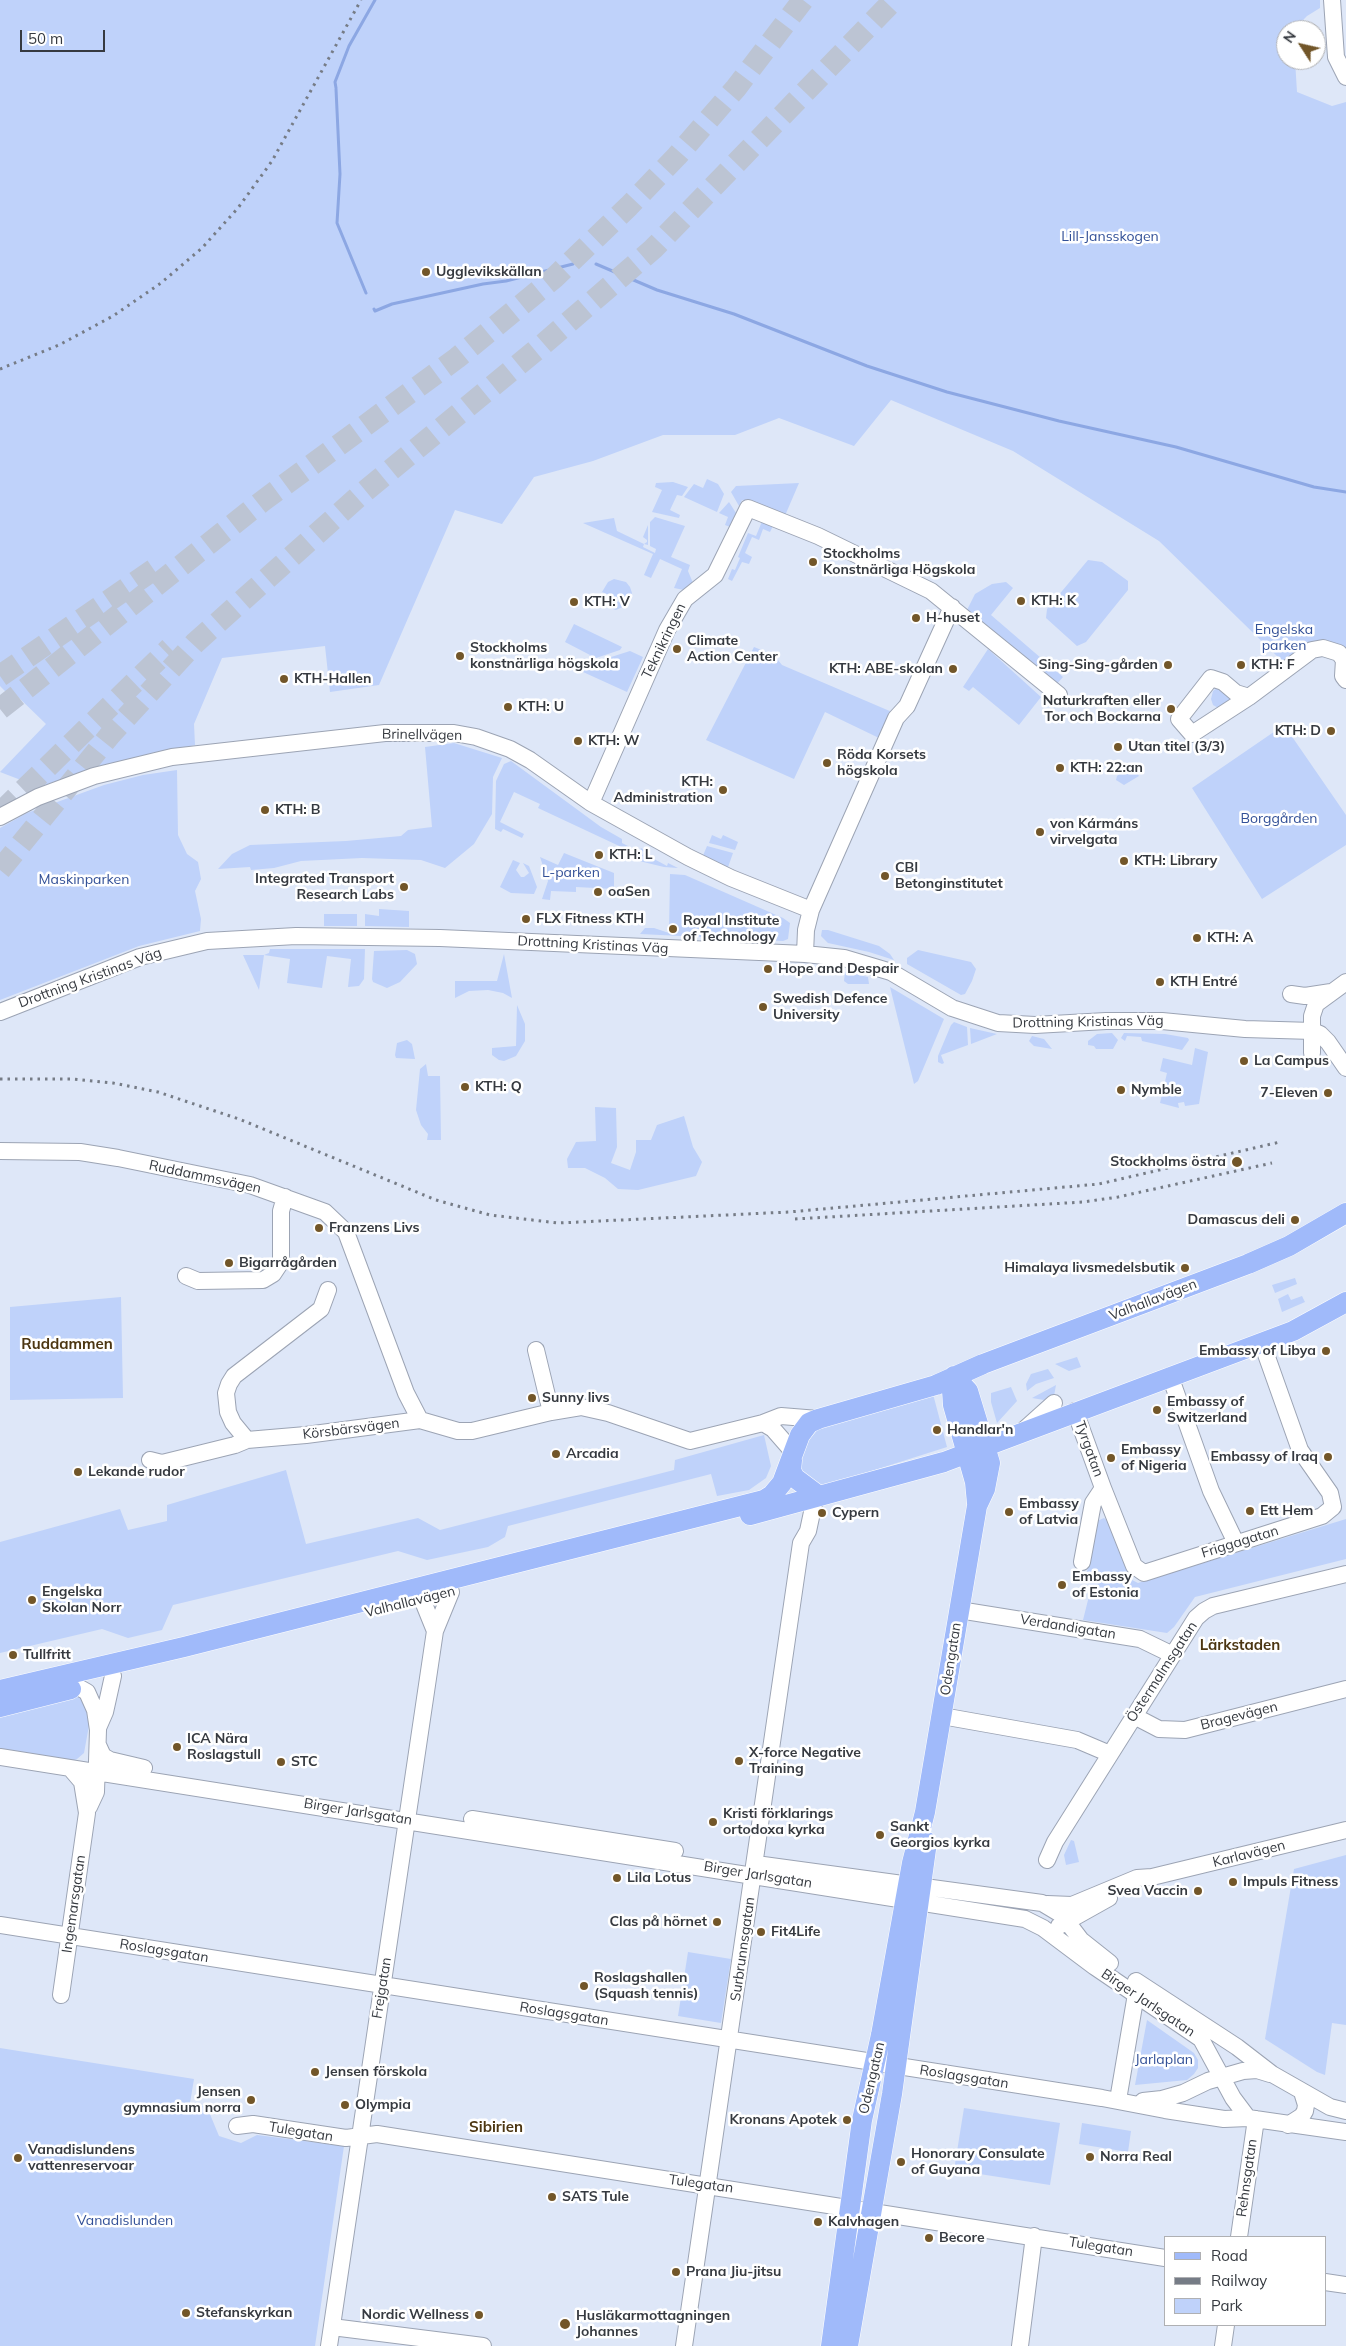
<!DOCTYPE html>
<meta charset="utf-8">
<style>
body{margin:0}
#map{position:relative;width:1346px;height:2346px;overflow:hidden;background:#dee7f8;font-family:Mulish,sans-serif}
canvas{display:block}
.legend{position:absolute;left:1164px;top:2236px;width:162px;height:90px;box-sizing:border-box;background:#fff;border:1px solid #afb0b3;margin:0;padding:6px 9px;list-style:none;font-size:15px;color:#363a40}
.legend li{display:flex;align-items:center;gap:10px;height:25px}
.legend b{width:25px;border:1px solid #afb0b3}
.north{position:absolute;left:1276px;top:20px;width:50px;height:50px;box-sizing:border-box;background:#fff;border:1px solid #afb0b3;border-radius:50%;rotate:305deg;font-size:14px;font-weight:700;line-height:20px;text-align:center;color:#363a40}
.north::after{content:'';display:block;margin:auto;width:18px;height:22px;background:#725629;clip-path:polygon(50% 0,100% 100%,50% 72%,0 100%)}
.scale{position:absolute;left:20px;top:30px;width:85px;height:22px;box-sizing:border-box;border:2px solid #363a40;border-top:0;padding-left:6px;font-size:15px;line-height:18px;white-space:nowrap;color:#363a40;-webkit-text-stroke:4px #fff;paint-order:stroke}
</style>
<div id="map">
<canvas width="1346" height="2346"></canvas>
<ul class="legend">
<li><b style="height:6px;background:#a0bafa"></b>Road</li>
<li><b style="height:6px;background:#767c86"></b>Railway</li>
<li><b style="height:14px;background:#bfd2fa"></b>Park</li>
</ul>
<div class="north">N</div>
<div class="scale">50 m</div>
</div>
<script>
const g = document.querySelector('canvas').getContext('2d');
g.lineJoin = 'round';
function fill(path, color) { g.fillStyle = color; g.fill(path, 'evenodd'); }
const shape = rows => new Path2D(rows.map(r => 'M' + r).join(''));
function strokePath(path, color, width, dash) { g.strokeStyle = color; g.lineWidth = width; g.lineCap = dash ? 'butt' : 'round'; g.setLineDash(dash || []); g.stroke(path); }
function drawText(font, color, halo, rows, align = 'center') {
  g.font = font + ' Mulish,sans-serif'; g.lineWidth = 5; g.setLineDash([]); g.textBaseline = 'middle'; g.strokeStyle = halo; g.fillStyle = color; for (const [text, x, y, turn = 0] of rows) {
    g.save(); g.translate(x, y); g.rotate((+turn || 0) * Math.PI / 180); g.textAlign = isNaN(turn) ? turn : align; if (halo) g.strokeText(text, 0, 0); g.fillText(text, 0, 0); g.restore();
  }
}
const green = shape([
 [0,0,1320,0,1320,8,1307,16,1301,22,1300,29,1286,30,1286,60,1295,60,1297,92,1332,106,1346,102,1346,651,1335,643,1319,641,1307,646,1282,661,1159,541,1013,451,891,400,854,446,779,418,735,435,663,435,593,461,534,477,502,524,455,510,379,685,330,692,325,646,222,658,194,724,195,745,91,769,39,787,0,772,46,724,14,693,6,692,0,686],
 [707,479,718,484,724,494,717,512,684,497,694,484,703,488],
 [673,482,688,487,682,496,677,495,670,510,680,515,679,518,652,512,662,490,655,487,656,483],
 [799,483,784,518,742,500,739,506,731,492,736,486],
 [729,502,736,513,730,527,725,525,728,517,719,513],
 [655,517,685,526,671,557,690,565,688,571,693,583,684,590,674,588,682,569,660,559,651,578,644,575,653,554,583,523,614,518,617,531,644,544,647,542,647,540,643,537,648,525,648,545,644,544,643,547,655,553,656,549,650,546,650,522],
 [763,519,774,524,770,532,763,529,759,540,752,537,745,553,752,557,749,564,742,562,732,581,728,579,732,569,735,570,740,558,738,557,748,533,756,536],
 [1088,560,1102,562,1128,581,1128,590,1086,642,1077,646,1046,618,1047,609],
 [614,579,626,582,630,587,632,593,629,603,602,592,608,582],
 [1006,582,1013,588,991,615,1063,677,1055,686,967,610,975,594,992,584],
 [602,595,627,605,616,610,610,608,605,604],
 [574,624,622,647,620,650,587,661,590,655,565,642],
 [754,647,774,655,782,665,892,712,879,738,825,712,794,779,706,740],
 [988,649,1041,697,1019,725,973,687,969,691,963,687],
 [630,651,643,657,627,692,583,672,586,665],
 [1219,686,1235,699,1220,709,1213,705,1211,699,1213,691],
 [1284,725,1346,815,1346,845,1262,899,1192,788],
 [454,743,502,758,493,777,492,814,474,844,445,868,421,860,362,858,301,861,274,868,251,870,250,867,218,869,232,854,250,845,346,841,401,836,408,830,432,827,425,747],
 [511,761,601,827,622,839,622,843,632,848,635,846,632,852,538,808,540,804,514,792,500,822,524,834,522,838,503,829,501,832,495,829,496,781,504,764],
 [1130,765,1139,776,1124,785,1116,780,1117,776],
 [177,770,178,835,187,854,198,862,201,879,195,891,201,919,200,931,139,946,0,1000,0,828,27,813,104,785,143,775],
 [712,835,721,839,723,835,738,842,735,850,717,845,709,843],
 [707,846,733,853,727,870,702,858],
 [641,848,644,850,643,853,667,866,668,863,678,868,664,867,635,860],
 [564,853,614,873,614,889,576,887,576,892,551,891,550,900,542,899,548,881,540,857,558,865],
 [513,860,520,863,516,870,521,877,524,877,529,873,523,863,529,866,537,887,534,894,511,893,500,887],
 [670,874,685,875,783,918,790,923,788,939,783,941,640,934,645,928,654,928,669,933],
 [379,909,409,911,409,927,365,926,365,914,379,916],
 [324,914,357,914,357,926,324,926],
 [822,930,828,930,879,946,890,954,894,960,869,952,828,943,821,936],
 [270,949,365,949,364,979,359,986,348,987,351,959,327,956,322,988,287,983,290,959,264,955,259,990,243,955,264,955,269,953],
 [407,950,415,954,417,964,400,982,387,988,373,982,372,979,374,951],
 [918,950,971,962,976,969,972,981,965,994,961,995,907,964,907,958],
 [504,954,512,998,503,993,488,990,469,991,455,998,455,981,497,981],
 [845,972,868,977,869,984,848,984,844,981],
 [890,987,944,1019,918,1081,914,1084],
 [517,1005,525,1024,525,1041,516,1056,504,1061,499,1060,492,1055,492,1048,516,1046],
 [954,1022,967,1027,968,1045,941,1055,944,1063,942,1064,938,1062,938,1056,951,1025],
 [970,1028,997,1034,971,1044],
 [1112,1033,1118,1040,1113,1049,1096,1049,1094,1046,1088,1045,1088,1041,1097,1034],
 [1124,1033,1165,1034,1188,1038,1189,1040,1182,1050,1142,1041,1141,1037,1127,1036,1125,1041,1121,1038],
 [1032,1036,1044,1039,1052,1049,1034,1046,1029,1041],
 [407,1040,412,1044,415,1059,396,1058,395,1055,397,1043],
 [1195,1048,1208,1052,1199,1104,1185,1106,1184,1102,1178,1103,1179,1108,1160,1103,1167,1073,1160,1071,1163,1058,1192,1065],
 [426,1064,428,1076,440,1076,441,1140,427,1140,428,1134,421,1125,416,1110,420,1069],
 [595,1107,616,1108,617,1147,611,1163,630,1170,636,1152,636,1140,651,1140,657,1125,684,1116,693,1147,702,1162,696,1176,638,1190,618,1189,605,1178,585,1168,568,1168,567,1159,576,1142,596,1141],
 [1295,1278,1297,1284,1275,1293,1272,1285],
 [1288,1294,1291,1300,1302,1296,1305,1302,1282,1312,1278,1299],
 [121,1297,123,1398,10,1400,10,1307],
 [1077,1357,1081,1367,1069,1371,1055,1364],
 [1048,1369,1054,1378,1036,1384,1027,1391,1026,1384,1031,1374],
 [1056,1385,1054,1396,1044,1400,1032,1398],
 [1011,1387,1017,1401,997,1423,991,1402,991,1393],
 [933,1394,947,1447,815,1489,798,1468,805,1445,820,1427],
 [764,1435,771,1466,766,1478,749,1490,717,1496,711,1474,508,1526,505,1537,488,1547,427,1560,398,1551,173,1605,162,1630,128,1638,102,1629,0,1653,0,1542,120,1509,128,1530,167,1521,167,1505,286,1470,306,1544,418,1518,440,1530,674,1470,675,1460],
 [1104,1518,1108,1521,1130,1579,1138,1583,1346,1519,1346,1559,1195,1597,1174,1627,1167,1633,1083,1620,1091,1588,1087,1573,1095,1522],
 [79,1695,84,1698,90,1720,84,1753,77,1759,72,1761,0,1749,0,1714],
 [1071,1840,1074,1841,1079,1862,1066,1865,1064,1855],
 [1346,1855,1346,2025,1332,2023,1325,2075,1317,2072,1265,2039,1294,1869],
 [688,1952,731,1959,721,2023,678,2016],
 [1147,2020,1194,2053,1198,2060,1198,2068,1194,2074,1187,2080,1135,2085],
 [0,2048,194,2079,190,2103,207,2107,219,2136,241,2143,257,2135,344,2146,315,2346,0,2346],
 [964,2108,1060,2123,1050,2185,954,2170],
 [1082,2123,1131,2131,1128,2152,1079,2144]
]);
const stream = shape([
 [336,88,335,82,349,46,375,0],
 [336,89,340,174,337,223,366,293],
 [596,264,657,290,734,314,867,366,947,392,1059,421,1176,447,1314,487,1346,492],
 [374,309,375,311,392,304,483,284,506,281,573,264]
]);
const highwayTunnel = shape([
 [0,676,156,568],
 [0,709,264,500,457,358,554,278,629,206,677,156,736,88,803,0],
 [0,813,170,648],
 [0,870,110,735,195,643,358,497,540,347,653,249,894,0]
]);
const minor = shape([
 [1332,0,1336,57,1346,77],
 [1249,697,1236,693,1223,682,1211,678,1179,719,1192,734,1249,697,1312,650,1323,648,1339,653,1344,660,1343,676,1346,680],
 [591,803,667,630,685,599,715,575,748,508,818,536,931,591,1059,695],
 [0,817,38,797,94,776,172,757,385,733,454,733,476,737,510,749,530,760,591,803,688,857,731,878,811,910],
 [805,954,806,930,811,910,896,718,907,706,952,607],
 [1291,994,1305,996,1331,992],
 [0,1012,140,957,207,941,296,936,440,938,805,954,844,958,891,972,952,1008,998,1023,1035,1025,1106,1021,1162,1021,1245,1029,1313,1031,1320,1034,1328,1042,1346,1068],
 [1312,1053,1312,1016,1316,1004,1346,982],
 [0,1151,80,1152,118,1158,250,1185,325,1212,346,1232,406,1393,420,1420],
 [186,1276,198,1281,263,1280,273,1274,281,1262,281,1211,285,1197],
 [536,1350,551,1412],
 [1170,1376,1211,1491,1236,1543],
 [1075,1411,1103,1488,1093,1503,1082,1562],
 [763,1423,773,1429,794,1453],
 [1025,1429,1054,1403],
 [247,1440,233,1423,228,1412,226,1393,229,1384,234,1376,321,1309,328,1290],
 [150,1460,162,1463,235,1445,247,1440,306,1435,420,1420,458,1431,472,1431,551,1412,581,1407,608,1413,690,1441,763,1423,781,1416,818,1419],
 [1103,1488,1134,1566,1144,1573,1322,1516,1333,1507,1330,1493,1300,1450,1262,1343],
 [422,1599,435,1631],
 [959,1610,1140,1639,1173,1655],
 [62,1678,87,1692,95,1710,98,1730,96,1792,89,1807],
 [942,1716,1077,1740,1110,1754],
 [1134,1716,1159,1729,1185,1730,1346,1689],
 [98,1728,105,1712,113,1676],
 [98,1745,103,1756,110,1760,144,1768],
 [0,1757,1025,1919,1043,1928,1095,1967,1201,2039,1233,2098,1248,2118,1346,2132],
 [472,1819,675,1851],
 [1047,1860,1055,1842,1196,1618,1204,1611,1213,1606,1346,1574],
 [756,1864,1042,1903,1062,1915,1081,1940,1110,1963],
 [1047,1904,1072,1905,1137,1878,1152,1877,1346,1830],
 [0,1925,1102,2098,1165,2110,1224,2119,1248,2118],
 [1059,1926,1109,1898],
 [1136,1981,1237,2047,1272,2074,1330,2107,1346,2111],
 [61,1995,87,1813,82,1782,70,1768],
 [1118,2100,1136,1994],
 [1143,2101,1162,2099,1183,2093,1208,2081,1243,2071,1257,2070,1270,2074],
 [1288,2125,1302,2116,1305,2111,1306,2105,1302,2092],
 [237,2126,253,2124,346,2138,377,2134,1165,2258],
 [1239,2237,1256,2119],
 [1325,2282,1346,2285],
 [332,2327,483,2346],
 [329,2346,435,1631,451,1592],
 [684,2346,801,1543,808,1531,814,1503,819,1496],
 [1020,2346,1034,2236],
 [1223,2346,1226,2325]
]);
const major = shape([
 [954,1376,952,1390,953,1405,975,1482,977,1503],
 [792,1460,791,1471,795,1478,819,1496],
 [750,1515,944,1462,1293,1331,1346,1302],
 [0,1690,184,1647,764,1500,772,1495,782,1483,800,1435,809,1423,818,1419,936,1385,983,1364,1248,1264,1289,1246,1346,1213],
 [0,1707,71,1689],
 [831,2346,862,2120,881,2035,912,1863,925,1812,977,1506,985,1489,990,1463,968,1391,954,1376],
 [848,2346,892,2094,927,1842]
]);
const rail = shape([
 [0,369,59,345,113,316,161,283,202,248,238,208,272,161,361,0],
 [0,1079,73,1079,113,1083,158,1092,239,1119,436,1200,490,1215,558,1223,789,1212,1099,1184,1280,1142],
 [795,1219,1083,1202,1118,1197,1272,1163]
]);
const markers = [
 [426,272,5,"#725629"],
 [813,562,5,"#725629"],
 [1021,601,5,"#725629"],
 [574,602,5,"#725629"],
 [916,618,5,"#725629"],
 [677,649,5,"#725629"],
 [460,656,5,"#725629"],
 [1168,665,5,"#725629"],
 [1241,665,5,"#725629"],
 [953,669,5,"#725629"],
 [284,679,5,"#725629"],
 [508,707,5,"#725629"],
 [1171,709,5,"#725629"],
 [1331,731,5,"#725629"],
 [578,741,5,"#725629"],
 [1118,747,5,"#725629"],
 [827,763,5,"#725629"],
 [1060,768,5,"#725629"],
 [723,790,5,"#725629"],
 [265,810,5,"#725629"],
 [1040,832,5,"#725629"],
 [599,855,5,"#725629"],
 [1124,861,5,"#725629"],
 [885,876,5,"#725629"],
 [404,887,5,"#725629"],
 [598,892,5,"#725629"],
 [526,919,5,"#725629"],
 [673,929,5,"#725629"],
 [1197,938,5,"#725629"],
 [768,969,5,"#725629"],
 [1160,982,5,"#725629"],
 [763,1007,5,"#725629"],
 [1244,1061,5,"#725629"],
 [465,1087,5,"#725629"],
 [1121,1090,5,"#725629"],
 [1328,1093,5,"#725629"],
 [1237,1162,6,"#725629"],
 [1295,1220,5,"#725629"],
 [319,1228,5,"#725629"],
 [229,1263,5,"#725629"],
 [1185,1268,5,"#725629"],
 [1326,1351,5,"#725629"],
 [532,1398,5,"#725629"],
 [1157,1410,5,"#725629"],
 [937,1430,5,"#725629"],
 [556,1454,5,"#725629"],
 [1328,1457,5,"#725629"],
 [1111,1458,5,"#725629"],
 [78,1472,5,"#725629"],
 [1250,1511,5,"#725629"],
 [1009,1512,5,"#725629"],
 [822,1513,5,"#725629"],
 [1062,1585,5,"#725629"],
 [32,1600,5,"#725629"],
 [13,1655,5,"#725629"],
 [177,1747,5,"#725629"],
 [739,1761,5,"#725629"],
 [281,1762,5,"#725629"],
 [713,1822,5,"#725629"],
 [880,1835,5,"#725629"],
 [617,1878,5,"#725629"],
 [1233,1882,5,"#725629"],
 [1198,1891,5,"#725629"],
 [717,1922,5,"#725629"],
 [761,1932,5,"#725629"],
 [584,1986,5,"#725629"],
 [315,2072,5,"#725629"],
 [251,2100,5,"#725629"],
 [345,2105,5,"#725629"],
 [847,2120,5,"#725629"],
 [1090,2157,5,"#725629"],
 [18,2158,5,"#725629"],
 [901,2162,5,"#725629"],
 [552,2197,5,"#725629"],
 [818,2222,5,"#725629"],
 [929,2238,5,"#725629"],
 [676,2272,5,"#725629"],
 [186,2313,5,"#725629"],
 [479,2315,5,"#725629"],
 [565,2324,6,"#725629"]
];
const parkNames = [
 ["Lill-Jansskogen",1110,237],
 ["Engelska",1284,630],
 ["parken",1284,646],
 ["Borggården",1279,819],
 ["L-parken",571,873],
 ["Maskinparken",84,880],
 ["Jarlaplan",1164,2060],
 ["Vanadislunden",125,2221]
];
const poiNames = [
 ["Ugglevikskällan",436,272],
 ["Stockholms",823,554],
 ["Konstnärliga Högskola",823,570],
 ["KTH: K",1031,601],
 ["KTH: V",584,602],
 ["H-huset",926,618],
 ["Climate",687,641],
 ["Action Center",687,657],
 ["Stockholms",470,648],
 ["konstnärliga högskola",470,664],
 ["Sing-Sing-gården",1158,665,"right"],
 ["KTH: F",1251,665],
 ["KTH: ABE-skolan",943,669,"right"],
 ["KTH-Hallen",294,679],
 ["Naturkraften eller",1161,701,"right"],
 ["Tor och Bockarna",1161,717,"right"],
 ["KTH: U",518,707],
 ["KTH: D",1321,731,"right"],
 ["KTH: W",588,741],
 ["Utan titel (3/3)",1128,747],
 ["Röda Korsets",837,755],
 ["högskola",837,771],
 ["KTH: 22:an",1070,768],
 ["KTH:",713,782,"right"],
 ["Administration",713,798,"right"],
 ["KTH: B",275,810],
 ["von Kármáns",1050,824],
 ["virvelgata",1050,840],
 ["KTH: L",609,855],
 ["KTH: Library",1134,861],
 ["CBI",895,868],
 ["Betonginstitutet",895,884],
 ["Integrated Transport",394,879,"right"],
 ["Research Labs",394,895,"right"],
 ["oaSen",608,892],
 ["FLX Fitness KTH",536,919],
 ["Royal Institute",683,921],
 ["of Technology",683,937],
 ["KTH: A",1207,938],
 ["Hope and Despair",778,969],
 ["KTH Entré",1170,982],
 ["Swedish Defence",773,999],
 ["University",773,1015],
 ["La Campus",1254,1061],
 ["KTH: Q",475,1087],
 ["Nymble",1131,1090],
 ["7-Eleven",1318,1093,"right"],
 ["Stockholms östra",1226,1162,"right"],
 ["Damascus deli",1285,1220,"right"],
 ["Franzens Livs",329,1228],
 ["Bigarrågården",239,1263],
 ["Himalaya livsmedelsbutik",1175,1268,"right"],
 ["Embassy of Libya",1316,1351,"right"],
 ["Sunny livs",542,1398],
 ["Embassy of",1167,1402],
 ["Switzerland",1167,1418],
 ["Handlar'n",947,1430],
 ["Embassy",1121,1450],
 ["of Nigeria",1121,1466],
 ["Arcadia",566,1454],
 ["Embassy of Iraq",1318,1457,"right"],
 ["Lekande rudor",88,1472],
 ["Embassy",1019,1504],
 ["of Latvia",1019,1520],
 ["Ett Hem",1260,1511],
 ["Cypern",832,1513],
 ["Embassy",1072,1577],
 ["of Estonia",1072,1593],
 ["Engelska",42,1592],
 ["Skolan Norr",42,1608],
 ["Tullfritt",23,1655],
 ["ICA Nära",187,1739],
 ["Roslagstull",187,1755],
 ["X-force Negative",749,1753],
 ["Training",749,1769],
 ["STC",291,1762],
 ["Kristi förklarings",723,1814],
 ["ortodoxa kyrka",723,1830],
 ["Sankt",890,1827],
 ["Georgios kyrka",890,1843],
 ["Lila Lotus",627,1878],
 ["Impuls Fitness",1243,1882],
 ["Svea Vaccin",1188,1891,"right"],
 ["Clas på hörnet",707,1922,"right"],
 ["Fit4Life",771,1932],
 ["Roslagshallen",594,1978],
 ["(Squash tennis)",594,1994],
 ["Jensen förskola",325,2072],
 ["Jensen",241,2092,"right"],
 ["gymnasium norra",241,2108,"right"],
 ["Olympia",355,2105],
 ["Kronans Apotek",837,2120,"right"],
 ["Vanadislundens",28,2150],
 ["vattenreservoar",28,2166],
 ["Honorary Consulate",911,2154],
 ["of Guyana",911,2170],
 ["Norra Real",1100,2157],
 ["SATS Tule",562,2197],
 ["Kalvhagen",828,2222],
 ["Becore",939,2238],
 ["Prana Jiu-jitsu",686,2272],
 ["Stefanskyrkan",196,2313],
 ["Nordic Wellness",469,2315,"right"],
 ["Husläkarmottagningen",576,2316],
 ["Johannes",576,2332]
];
const streetNames = [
 ["Teknikringen",664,641,-64],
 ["Brinellvägen",422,735,1],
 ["Drottning Kristinas Väg",593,945,3],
 ["Drottning Kristinas Väg",90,978,-20],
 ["Drottning Kristinas Väg",1088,1022,-1],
 ["Ruddammsvägen",205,1177,12],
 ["Valhallavägen",1153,1300,-21],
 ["Körsbärsvägen",351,1429,-7],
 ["Tyrgatan",1089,1449,70],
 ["Friggagatan",1240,1542,-17],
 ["Valhallavägen",410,1602,-14],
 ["Verdandigatan",1068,1627,9],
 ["Odengatan",951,1659,-81],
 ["Östermalmsgatan",1162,1672,-57],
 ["Bragevägen",1239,1716,-14],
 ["Birger Jarlsgatan",358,1812,9],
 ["Karlavägen",1249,1854,-14],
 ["Birger Jarlsgatan",758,1875,9],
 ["Ingemarsgatan",74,1904,-82],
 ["Surbrunnsgatan",743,1949,-82],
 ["Roslagsgatan",164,1951,9],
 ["Frejgatan",382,1988,-81],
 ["Birger Jarlsgatan",1148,2003,34],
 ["Roslagsgatan",564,2014,9],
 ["Roslagsgatan",964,2077,9],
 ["Odengatan",872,2078,-77],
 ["Tulegatan",301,2132,9],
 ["Rehnsgatan",1247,2178,-82],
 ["Tulegatan",701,2184,8],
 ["Tulegatan",1101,2247,9]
];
const neighbourhoodNames = [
 ["Ruddammen",67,1344],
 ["Lärkstaden",1240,1645],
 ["Sibirien",496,2127]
];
fill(green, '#bfd2fa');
strokePath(stream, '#8ca7e3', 3);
strokePath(highwayTunnel, '#bcc4d3', 22, [22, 11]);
strokePath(minor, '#9ca4b4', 18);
strokePath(major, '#fff', 21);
strokePath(minor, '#fff', 16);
strokePath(major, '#a0bafa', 20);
strokePath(rail, '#767c86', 3, [2.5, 5]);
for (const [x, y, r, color] of markers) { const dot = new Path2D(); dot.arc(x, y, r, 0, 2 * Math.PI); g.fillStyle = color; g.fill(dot); strokePath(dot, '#fff', 2); }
drawText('14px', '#325097', '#fff', parkNames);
drawText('bold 14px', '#363a40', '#fff', poiNames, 'left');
drawText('14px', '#363a40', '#fff', streetNames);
drawText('bold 15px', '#4c3612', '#fff', neighbourhoodNames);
</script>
